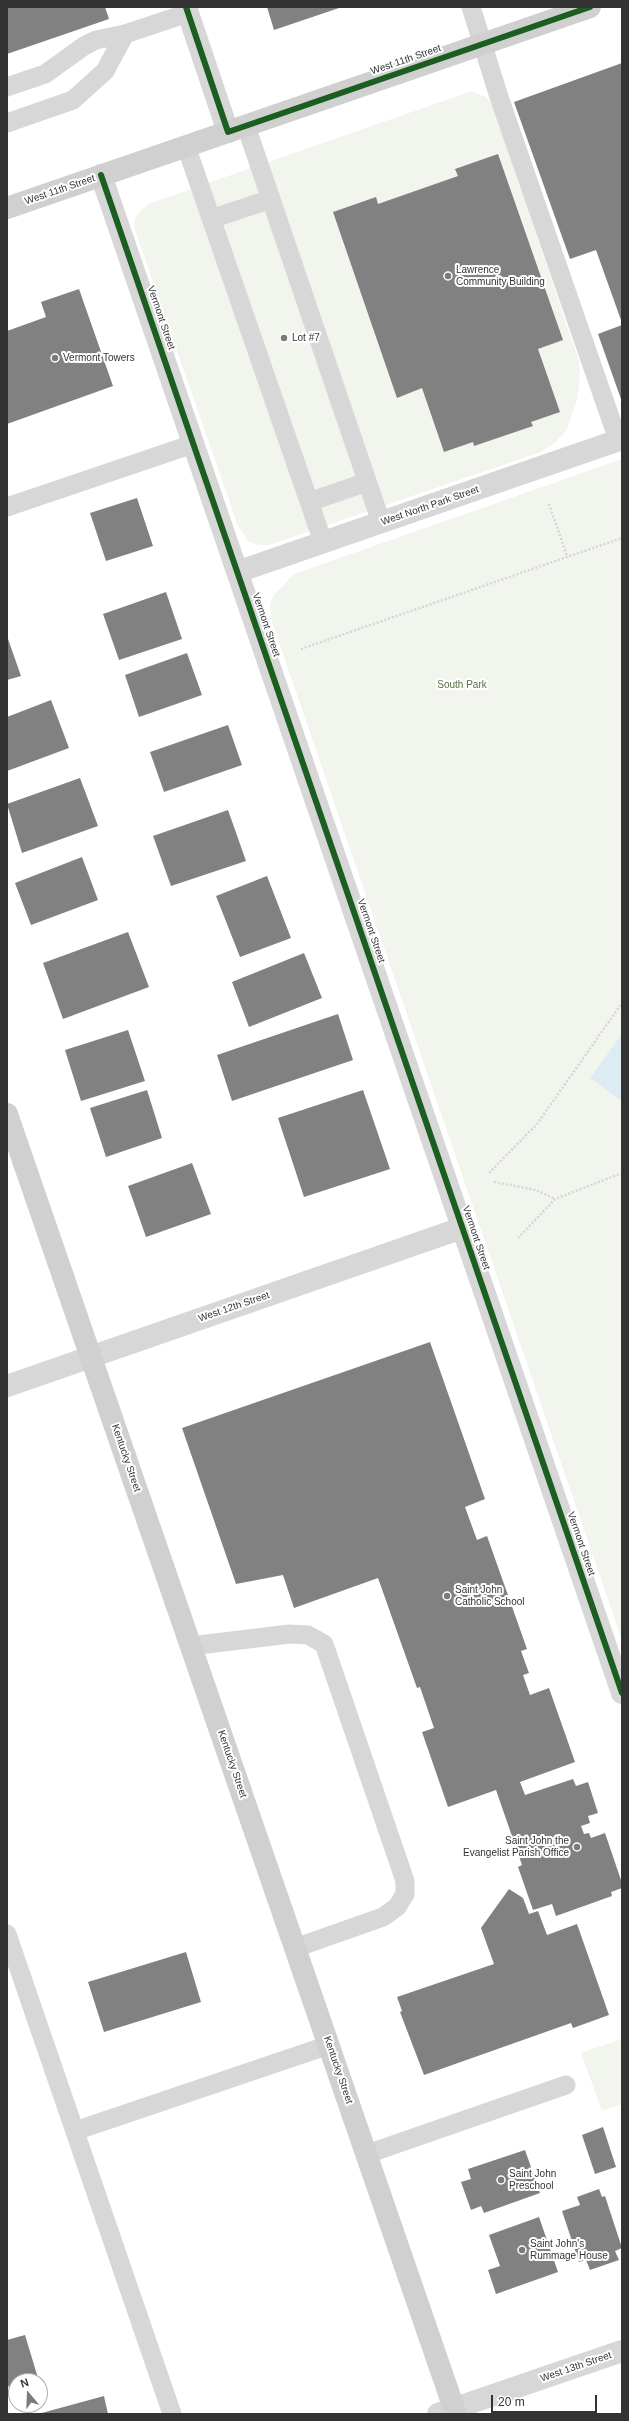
<!DOCTYPE html>
<style>
body{margin:0}
#map{position:relative;width:629px;height:2421px;overflow:hidden;background:#fff;font-family:Arial,sans-serif}
canvas{display:block}
.frame{position:absolute;inset:0;border:8px solid #333;pointer-events:none}
.north{position:absolute;left:8px;top:2373px;width:40px;height:40px;box-sizing:border-box;background:#fff;border:1px solid #adadad;border-radius:50%;rotate:341deg;font-size:11px;font-weight:700;line-height:16px;text-align:center;color:#333}
.north::after{content:'';display:block;margin:auto;width:14px;height:18px;background:#7a7a7a;clip-path:polygon(50% 0,100% 100%,50% 72%,0 100%)}
.scale{position:absolute;left:491px;top:2395px;width:106px;height:18px;box-sizing:border-box;border:2px solid #333;border-top:0;padding-left:5px;font-size:12px;line-height:14px;white-space:nowrap;color:#333;-webkit-text-stroke:3px #fff;paint-order:stroke}
</style>
<div id="map">
<canvas width="629" height="2421"></canvas>
<div class="frame"></div>
<div class="north">N</div>
<div class="scale">20 m</div>
</div>
<script>
const g = document.querySelector('canvas').getContext('2d');
g.lineJoin = 'round';
function fill(path, color) { g.fillStyle = color; g.fill(path, 'evenodd'); }
const shape = rows => new Path2D(rows.map(r => 'M' + r).join(''));
function strokePath(path, color, width, dash) { g.strokeStyle = color; g.lineWidth = width; g.lineCap = dash ? 'butt' : 'round'; g.setLineDash(dash || []); g.stroke(path); }
function drawText(font, color, halo, rows, align = 'center') {
  g.font = font + ' Arial,sans-serif'; g.lineWidth = 4; g.setLineDash([]); g.textBaseline = 'middle'; g.strokeStyle = halo; g.fillStyle = color; for (const [text, x, y, turn = 0] of rows) {
    g.save(); g.translate(x, y); g.rotate((+turn || 0) * Math.PI / 180); g.textAlign = isNaN(turn) ? turn : align; if (halo) g.strokeText(text, 0, 0); g.fillText(text, 0, 0); g.restore();
  }
}
const green = shape([
 [472,91,486,97,492,104,579,361,580,377,577,400,567,429,556,442,541,452,269,545,257,545,248,541,238,526,135,230,134,222,137,215,148,204],
 [622,459,622,1640,272,622,270,604,274,595,294,574],
 [622,2039,622,2104,602,2111,581,2053]
]);
const water = shape([
 [622,1034,622,1101,590,1078]
]);
const building = shape([
 [7,7,105,7,109,19,7,54],
 [267,7,342,7,274,30],
 [622,63,622,323,596,250,570,259,514,102],
 [498,154,563,340,538,349,560,412,531,422,533,426,474,446,473,442,444,452,422,388,397,398,333,212,376,197,378,204,458,176,455,169],
 [79,289,113,386,7,424,7,331,46,317,41,302],
 [622,325,622,402,598,334],
 [137,498,153,546,106,561,90,513],
 [166,592,182,639,119,660,103,614],
 [7,636,21,676,7,680],
 [187,653,202,695,139,717,125,675],
 [51,700,69,748,7,771,7,717],
 [228,725,242,765,164,792,150,752],
 [80,778,98,826,22,853,7,804],
 [228,810,246,861,171,886,153,836],
 [82,857,98,900,31,925,15,883],
 [267,876,291,938,240,957,216,896],
 [128,932,149,987,63,1019,43,963],
 [304,953,322,998,249,1027,232,982],
 [338,1014,353,1060,232,1101,217,1055],
 [128,1030,145,1081,81,1101,65,1050],
 [147,1090,162,1138,106,1157,90,1108],
 [363,1090,390,1169,304,1197,278,1118],
 [192,1163,211,1214,146,1237,128,1186],
 [430,1342,485,1499,465,1507,477,1540,487,1536,527,1649,521,1651,529,1673,523,1675,530,1695,549,1688,575,1762,520,1782,525,1795,573,1779,576,1786,588,1782,598,1813,588,1816,590,1823,581,1826,584,1834,589,1833,591,1838,605,1833,622,1883,622,1888,611,1892,612,1896,556,1916,552,1904,533,1910,518,1867,522,1865,496,1790,448,1807,422,1732,434,1728,420,1687,417,1688,378,1578,294,1608,283,1575,236,1584,182,1428],
 [509,1889,523,1898,529,1914,538,1911,547,1935,577,1924,609,2015,573,2028,571,2023,424,2075,400,2012,402,2011,397,1997,494,1964,481,1928],
 [186,1952,201,2002,104,2032,88,1982],
 [603,2127,616,2167,595,2174,582,2135],
 [525,2150,540,2193,484,2213,481,2206,471,2210,461,2182,471,2179,468,2169],
 [599,2189,602,2197,605,2196,622,2248,615,2251,619,2260,590,2270,586,2260,579,2262,562,2211,580,2205,577,2197],
 [539,2217,558,2272,496,2294,488,2270,500,2266,489,2235],
 [25,2335,38,2378,16,2381,16,2384,7,2387,7,2340],
 [104,2396,108,2414,38,2414]
]);
const path = shape([
 [549,504,567,556],
 [301,649,622,538],
 [489,1173,537,1124,622,1003],
 [494,1182,536,1190,555,1199],
 [518,1238,555,1199,622,1173]
]);
const service = shape([
 [471,7,499,97,618,440],
 [7,87,45,74,84,46,96,40,125,34,188,13],
 [7,123,73,100,105,71,125,34],
 [246,126,381,522],
 [186,146,323,542],
 [211,219,271,199],
 [309,502,367,482],
 [7,507,193,444],
 [191,1646,289,1634,308,1635,324,1644,405,1881,405,1894,397,1907,383,1917,295,1948],
 [7,1934,172,2414],
 [75,2131,329,2045],
 [367,2154,566,2085]
]);
const minor = shape([
 [101,175,622,1693],
 [237,572,622,439],
 [7,1386,462,1228],
 [438,2414,622,2351]
]);
const tertiary = shape([
 [186,7,228,132]
]);
const secondary = shape([
 [7,208,590,7],
 [7,1114,456,2414]
]);
const cycleway = shape([
 [186,7,228,132,590,7],
 [101,175,622,1693]
]);
const markers = [
 [448,276,4,"#7a7a7a"],
 [284,338,4,"#7a7a7a"],
 [55,358,4,"#7a7a7a"],
 [447,1596,4,"#7a7a7a"],
 [577,1847,4,"#7a7a7a"],
 [501,2180,4,"#7a7a7a"],
 [522,2250,4,"#7a7a7a"]
];
const streetNames = [
 ["West 11th Street",406,60,-19],
 ["West 11th Street",60,190,-19],
 ["Vermont Street",161,318,71],
 ["West North Park Street",430,506,-19],
 ["Vermont Street",266,625,71],
 ["Vermont Street",371,931,71],
 ["Vermont Street",476,1238,71],
 ["West 12th Street",234,1307,-19],
 ["Kentucky Street",126,1458,71],
 ["Vermont Street",581,1544,71],
 ["Kentucky Street",232,1764,71],
 ["Kentucky Street",338,2070,71],
 ["West 13th Street",576,2367,-19]
];
const poiNames = [
 ["Lawrence",456,270],
 ["Community Building",456,282],
 ["Lot #7",292,338],
 ["Vermont Towers",63,358],
 ["Saint John",455,1590],
 ["Catholic School",455,1602],
 ["Saint John the",569,1841,"right"],
 ["Evangelist Parish Office",569,1853,"right"],
 ["Saint John",509,2174],
 ["Preschool",509,2186],
 ["Saint John's",530,2244],
 ["Rummage House",530,2256]
];
const parkNames = [
 ["South Park",462,685]
];
fill(green, '#f1f5ed');
fill(water, '#ddebf3');
fill(building, '#818181');
strokePath(path, '#d6d6d6', 2.5, [2, 2]);
strokePath(service, '#d7d7d7', 19);
strokePath(minor, '#d7d7d7', 22);
strokePath(tertiary, '#d7d7d7', 22);
strokePath(secondary, '#d0d0d0', 22);
strokePath(cycleway, '#1b5e20', 6);
for (const [x, y, r, color] of markers) { const dot = new Path2D(); dot.arc(x, y, r, 0, 2 * Math.PI); g.fillStyle = color; g.fill(dot); strokePath(dot, '#fff', 1.5); }
drawText('10px', '#333', '#fff', streetNames);
drawText('10px', '#333', '#fff', poiNames, 'left');
drawText('10px', '#56703f', '#fff', parkNames);
</script>
